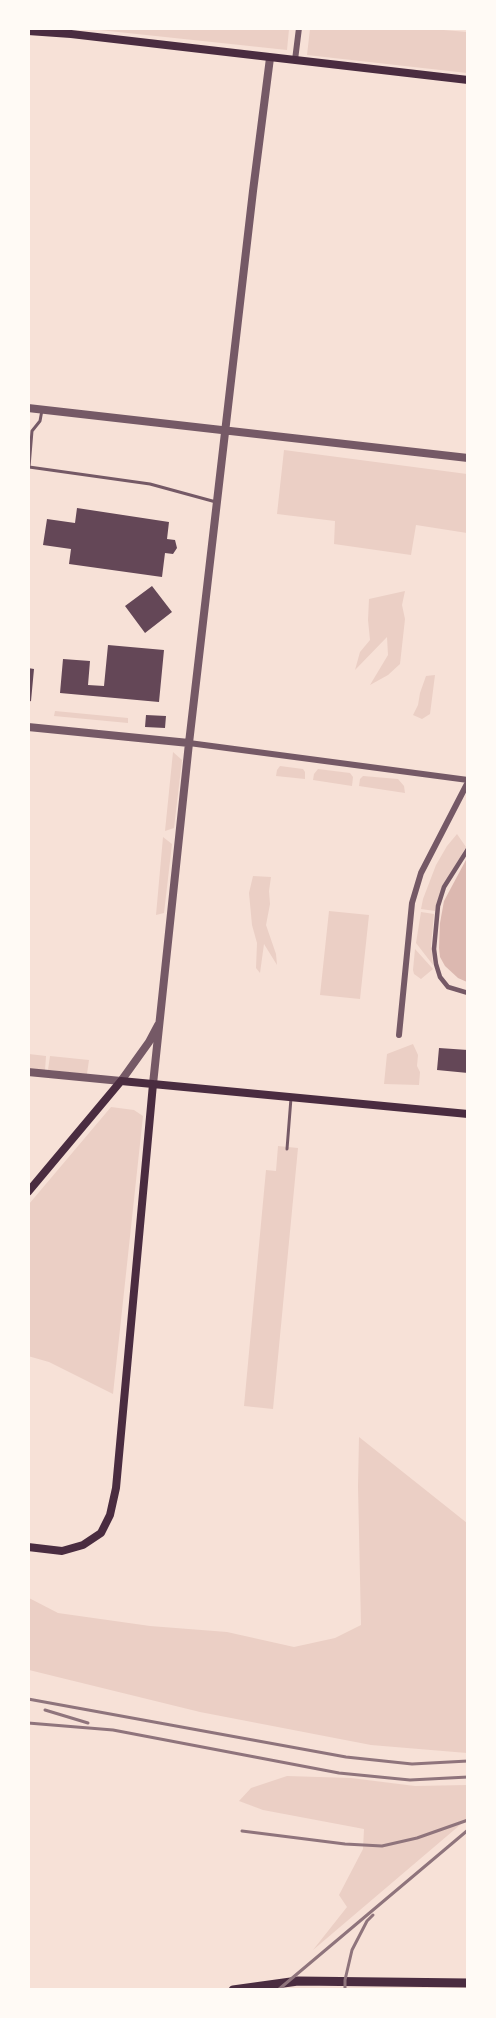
<!DOCTYPE html>
<style>
body{margin:0}
#map{position:relative;width:496px;height:2018px;overflow:hidden;background:#f7e1d7;font-family:Arial,sans-serif}
canvas{display:block}
.frame{position:absolute;inset:0;border:30px solid #fffaf5;pointer-events:none}
</style>
<div id="map">
<canvas width="496" height="2018"></canvas>
<div class="frame"></div>
</div>
<script>
const g = document.querySelector('canvas').getContext('2d');
g.lineJoin = 'round';
function fill(path, color) { g.fillStyle = color; g.fill(path, 'evenodd'); }
const shape = rows => new Path2D(rows.map(r => 'M' + r).join(''));
function strokePath(path, color, width, dash) { g.strokeStyle = color; g.lineWidth = width; g.lineCap = dash ? 'butt' : 'round'; g.setLineDash(dash || []); g.stroke(path); }
const green = shape([
 [90,29,289,28,289,29,287,50],
 [432,29,467,32,467,73,307,55,310,29],
 [284,450,467,474,467,533,416,525,411,555,334,544,335,521,277,514],
 [405,591,402,605,405,619,400,664,388,675,370,685,388,655,387,637,355,670,360,652,370,640,368,620,369,599],
 [435,675,430,714,422,719,413,715,418,705,420,693,426,676],
 [55,711,128,718,128,723,54,716],
 [173,752,182,760,174,828,165,831],
 [280,766,303,769,305,772,305,779,276,776,277,770],
 [318,769,350,773,353,777,352,786,313,780,314,774],
 [363,776,398,779,404,786,405,793,359,786,360,779],
 [457,834,466,847,441,890,435,911,421,909,423,899,436,865,447,846],
 [163,837,172,844,164,913,156,915],
 [253,876,271,877,269,891,270,904,266,925,276,954,277,965,264,944,260,973,256,968,257,943,252,925,249,893],
 [329,911,369,915,360,999,320,995],
 [421,912,434,914,431,945,433,965,416,943],
 [415,949,433,969,421,979,414,974,413,970],
 [413,1044,418,1055,417,1066,420,1072,419,1085,384,1084,387,1054],
 [29,1054,46,1056,45,1071,29,1069],
 [50,1056,89,1060,87,1074,48,1070],
 [111,1107,134,1110,143,1116,113,1394,49,1362,28,1356,29,1204],
 [278,1146,298,1148,273,1409,244,1406,266,1170,276,1171],
 [359,1437,467,1523,467,1753,371,1745,200,1712,29,1670,29,1598,58,1613,150,1626,227,1632,294,1647,335,1638,361,1625,358,1486],
 [287,1776,351,1778,415,1786,467,1785,467,1819,313,1950,347,1907,339,1895,363,1849,364,1829,263,1810,239,1801,251,1788]
]);
const water = shape([
 [467,858,467,982,458,978,445,966,440,957,439,948,440,923,444,901]
]);
const building = shape([
 [77,508,169,522,167,539,175,540,177,548,173,554,165,553,162,577,69,564,71,549,43,545,47,519,75,523],
 [152,586,172,612,145,633,125,606],
 [108,645,164,650,159,702,60,693,63,659,90,661,88,685,104,686],
 [28,668,34,669,31,701,28,702],
 [146,715,166,716,165,728,145,727],
 [439,1048,468,1050,468,1073,437,1070]
]);
const service = shape([
 [42,410,40,421,32,431,29,467,150,484,216,502],
 [287,1149,291,1098]
]);
const pedestrian = shape([
 [468,849,444,887,438,906,434,949,436,964,440,977,448,987,468,993]
]);
const minor = shape([
 [295,60,299,28],
 [189,743,468,780],
 [399,1035,412,903,421,873,468,782]
]);
const tertiary = shape([
 [28,408,468,458],
 [28,727,189,743],
 [28,1072,121,1081,149,1042,158,1025],
 [153,1084,189,743,253,191,270,58]
]);
const secondary = shape([
 [28,31,71,34,468,80],
 [28,1192,121,1081,468,1114],
 [28,1547,62,1551,83,1545,101,1533,110,1515,116,1488,153,1084]
]);
const primary = shape([
 [233,1990,298,1981,468,1983]
]);
const rail = shape([
 [28,1699,346,1757,412,1764,468,1761],
 [45,1710,88,1723],
 [28,1723,113,1730,339,1773,410,1780,468,1777],
 [242,1831,345,1844,382,1846,417,1838,468,1820],
 [278,1990,468,1830],
 [345,1990,345,1980,352,1950,367,1921,373,1915]
]);
fill(green, '#ebcfc5');
fill(water, '#dcb8b0');
fill(building, '#644757');
strokePath(service, '#755966', 3);
strokePath(pedestrian, '#755966', 4.5);
strokePath(minor, '#755966', 6);
strokePath(tertiary, '#755966', 8);
strokePath(secondary, '#4a2c40', 8);
strokePath(primary, '#4a2c40', 9);
strokePath(rail, '#8f747c', 3);
</script>
